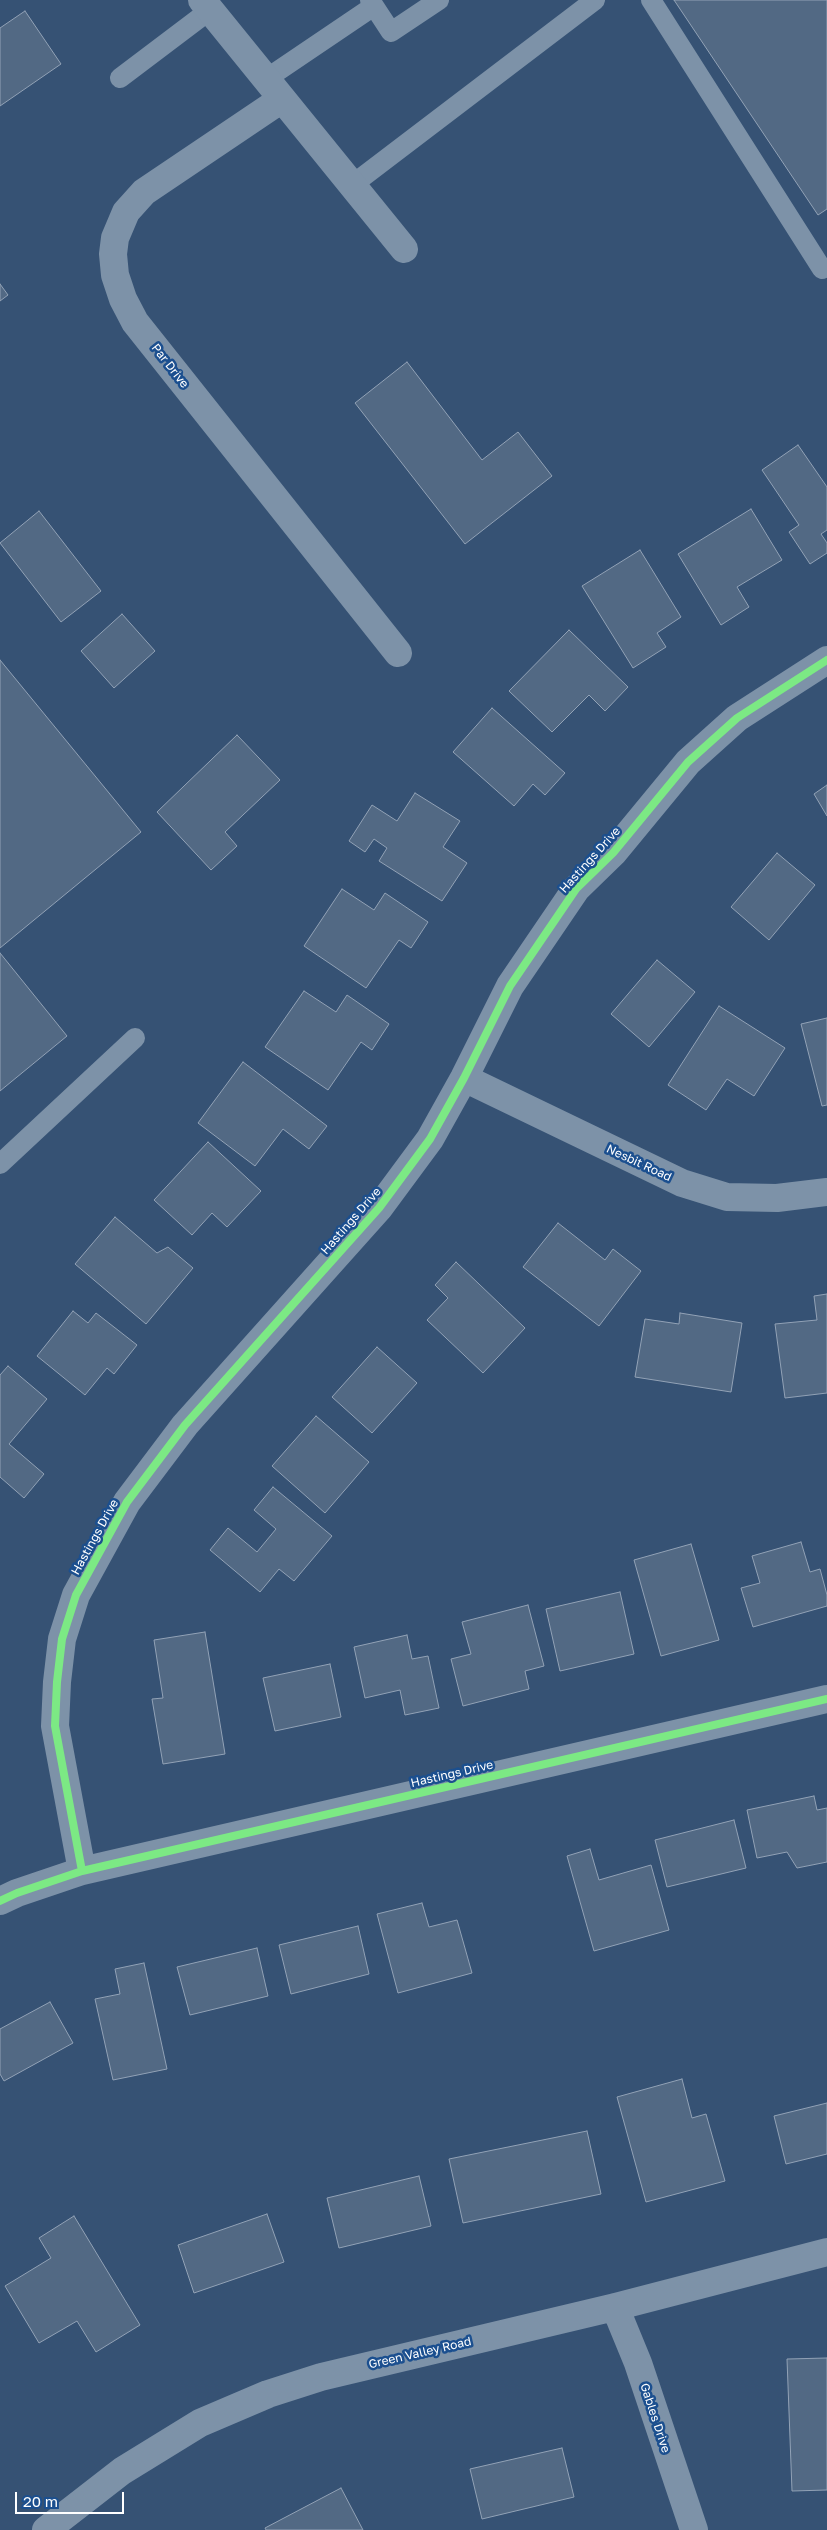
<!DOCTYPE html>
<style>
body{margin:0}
#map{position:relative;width:827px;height:2530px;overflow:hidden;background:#365274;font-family:"Golos Text",sans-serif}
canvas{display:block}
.scale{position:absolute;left:15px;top:2492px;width:109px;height:22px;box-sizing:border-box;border:2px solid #fff;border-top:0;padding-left:6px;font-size:15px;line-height:18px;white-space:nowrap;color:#fff;-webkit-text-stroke:4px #1b4f8f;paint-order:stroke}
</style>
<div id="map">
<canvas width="827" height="2530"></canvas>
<div class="scale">20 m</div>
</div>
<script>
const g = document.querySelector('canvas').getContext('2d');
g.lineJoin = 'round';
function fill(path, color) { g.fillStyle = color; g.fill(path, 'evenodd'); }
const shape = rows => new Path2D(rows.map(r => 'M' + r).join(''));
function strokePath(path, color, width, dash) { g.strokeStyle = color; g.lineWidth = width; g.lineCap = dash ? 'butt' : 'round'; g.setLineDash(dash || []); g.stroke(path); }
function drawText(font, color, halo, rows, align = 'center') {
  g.font = font + ' "Golos Text",sans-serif'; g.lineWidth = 5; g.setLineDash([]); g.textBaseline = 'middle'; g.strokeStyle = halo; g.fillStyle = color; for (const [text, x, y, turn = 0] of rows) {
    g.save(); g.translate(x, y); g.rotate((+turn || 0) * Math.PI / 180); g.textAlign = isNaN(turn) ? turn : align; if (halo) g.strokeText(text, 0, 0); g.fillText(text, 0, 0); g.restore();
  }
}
const building = shape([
 [674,0,827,0,827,209,818,215,674,0],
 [25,11,61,64,0,106,0,28,25,11],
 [0,284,8,295,0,301,0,284],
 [407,362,482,460,518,432,552,476,465,544,355,403,407,362],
 [798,445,827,487,827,530,821,534,827,543,827,553,810,564,789,532,799,525,762,470,798,445],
 [751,509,782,560,737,587,749,607,721,625,678,554,751,509],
 [39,511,101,591,61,622,0,543,39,511],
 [640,550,681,617,657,633,666,647,633,668,582,586,640,550],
 [122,614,155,651,114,688,81,651,122,614],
 [569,630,628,687,605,711,589,695,552,732,509,691,569,630],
 [0,660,141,832,0,948,0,660],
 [492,708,565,773,545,795,533,784,514,806,453,752,492,708],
 [237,735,280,780,225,832,237,846,211,870,157,812,237,735],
 [827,785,827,816,814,794,827,785],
 [415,793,460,821,443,847,467,863,442,901,379,861,387,848,374,839,365,852,349,841,372,805,397,821,415,793],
 [777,853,815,885,769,940,731,907,777,853],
 [342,889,374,910,385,893,428,922,411,948,399,940,366,988,304,946,342,889],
 [0,953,67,1036,0,1091,0,953],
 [657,960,695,992,649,1047,611,1014,657,960],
 [304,991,336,1012,347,995,389,1024,372,1050,361,1042,328,1090,265,1047,304,991],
 [719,1006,785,1048,754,1096,727,1079,706,1110,668,1085,719,1006],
 [827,1018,827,1105,822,1106,801,1024,827,1018],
 [243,1062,327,1126,309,1149,283,1129,255,1166,198,1123,243,1062],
 [208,1142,261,1191,227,1227,212,1213,192,1235,154,1200,208,1142],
 [115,1217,157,1253,168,1247,193,1268,146,1324,75,1264,115,1217],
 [558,1223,605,1260,613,1249,641,1271,599,1326,523,1267,558,1223],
 [456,1262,525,1328,483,1373,427,1320,448,1298,435,1285,456,1262],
 [827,1294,827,1393,785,1398,775,1324,817,1320,814,1296,827,1294],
 [73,1311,88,1323,96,1313,137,1345,114,1374,107,1368,85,1395,37,1356,73,1311],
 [680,1313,742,1323,731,1392,635,1377,645,1319,679,1324,680,1313],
 [377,1347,417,1383,372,1433,332,1397,377,1347],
 [8,1366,47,1399,9,1444,44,1474,24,1498,0,1477,0,1375,8,1366],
 [316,1416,369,1462,325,1513,272,1466,316,1416],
 [273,1487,332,1536,294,1581,279,1569,260,1592,210,1550,228,1528,257,1552,276,1529,254,1510,273,1487],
 [801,1542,810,1572,820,1569,827,1595,827,1606,753,1627,741,1588,760,1583,752,1556,801,1542],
 [691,1544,719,1640,661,1656,634,1560,691,1544],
 [620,1592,634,1654,560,1671,546,1609,620,1592],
 [528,1605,544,1666,525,1671,529,1689,463,1706,451,1659,471,1654,462,1622,528,1605],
 [205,1632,225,1754,163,1764,152,1699,163,1698,154,1640,205,1632],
 [407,1635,412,1659,428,1656,439,1708,405,1715,400,1690,365,1698,354,1647,407,1635],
 [330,1664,341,1717,275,1731,263,1678,330,1664],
 [814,1796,817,1810,827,1808,827,1862,797,1868,787,1852,757,1858,747,1810,814,1796],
 [734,1820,746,1868,667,1887,655,1840,734,1820],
 [590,1849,599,1880,651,1865,669,1930,594,1951,567,1856,590,1849],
 [422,1903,429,1927,457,1920,472,1973,398,1993,377,1914,422,1903],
 [358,1926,369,1974,291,1994,279,1945,358,1926],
 [257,1948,268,1996,190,2015,177,1967,257,1948],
 [144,1963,167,2069,113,2080,95,1999,120,1994,115,1969,144,1963],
 [50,2002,73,2043,4,2081,0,2074,0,2029,50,2002],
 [682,2079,692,2118,706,2114,725,2181,646,2202,617,2097,682,2079],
 [827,2103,827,2154,786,2164,774,2116,827,2103],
 [587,2131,601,2194,463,2223,449,2159,587,2131],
 [419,2176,431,2226,339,2248,327,2198,419,2176],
 [267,2214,284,2262,194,2293,178,2245,267,2214],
 [74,2216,140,2325,96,2352,77,2321,39,2343,5,2286,51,2258,39,2238,74,2216],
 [827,2358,827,2490,792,2491,787,2359,827,2358],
 [562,2448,574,2497,482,2519,470,2469,562,2448],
 [341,2488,363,2530,266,2530,265,2528,341,2488]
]);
const service = shape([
 [370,0,391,32,439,0],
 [651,0,822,269],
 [120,78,210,10],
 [266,79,374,6],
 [352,185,595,0],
 [0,1164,135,1038]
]);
const minor = shape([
 [202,0,404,249],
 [282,99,144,192,126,212,115,238,113,254,115,275,123,299,135,322,398,653],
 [464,1078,682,1183,727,1197,777,1198,827,1192],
 [82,1871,55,1726,57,1682,62,1639,76,1595,127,1502,185,1425,379,1208,430,1139,464,1078,510,986,576,889,613,853,688,762,737,718,827,660],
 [0,1901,17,1893,82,1871,827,1699],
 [615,2307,638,2363,694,2530],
 [46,2530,122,2471,200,2423,268,2394,321,2377,615,2307,827,2252]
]);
const cycleway = shape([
 [82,1871,55,1726,57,1682,62,1639,76,1595,127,1502,185,1425,379,1208,430,1139,464,1078,510,986,576,889,613,853,688,762,737,718,827,660],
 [0,1901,17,1893,82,1871,827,1699]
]);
const streetNames = [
 ["Par Drive",170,366,52],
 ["Hastings Drive",590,860,-48],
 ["Nesbit Road",639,1163,25],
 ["Hastings Drive",351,1221,-49],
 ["Hastings Drive",95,1537,-61],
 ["Hastings Drive",452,1774,-13],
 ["Green Valley Road",420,2353,-13],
 ["Gables Drive",655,2418,72]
];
fill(building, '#526984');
strokePath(building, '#92a2b6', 1);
strokePath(service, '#7d92a8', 20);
strokePath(minor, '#7d92a8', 28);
strokePath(cycleway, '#7ce984', 8);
drawText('12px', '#fff', '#1b4f8f', streetNames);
</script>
